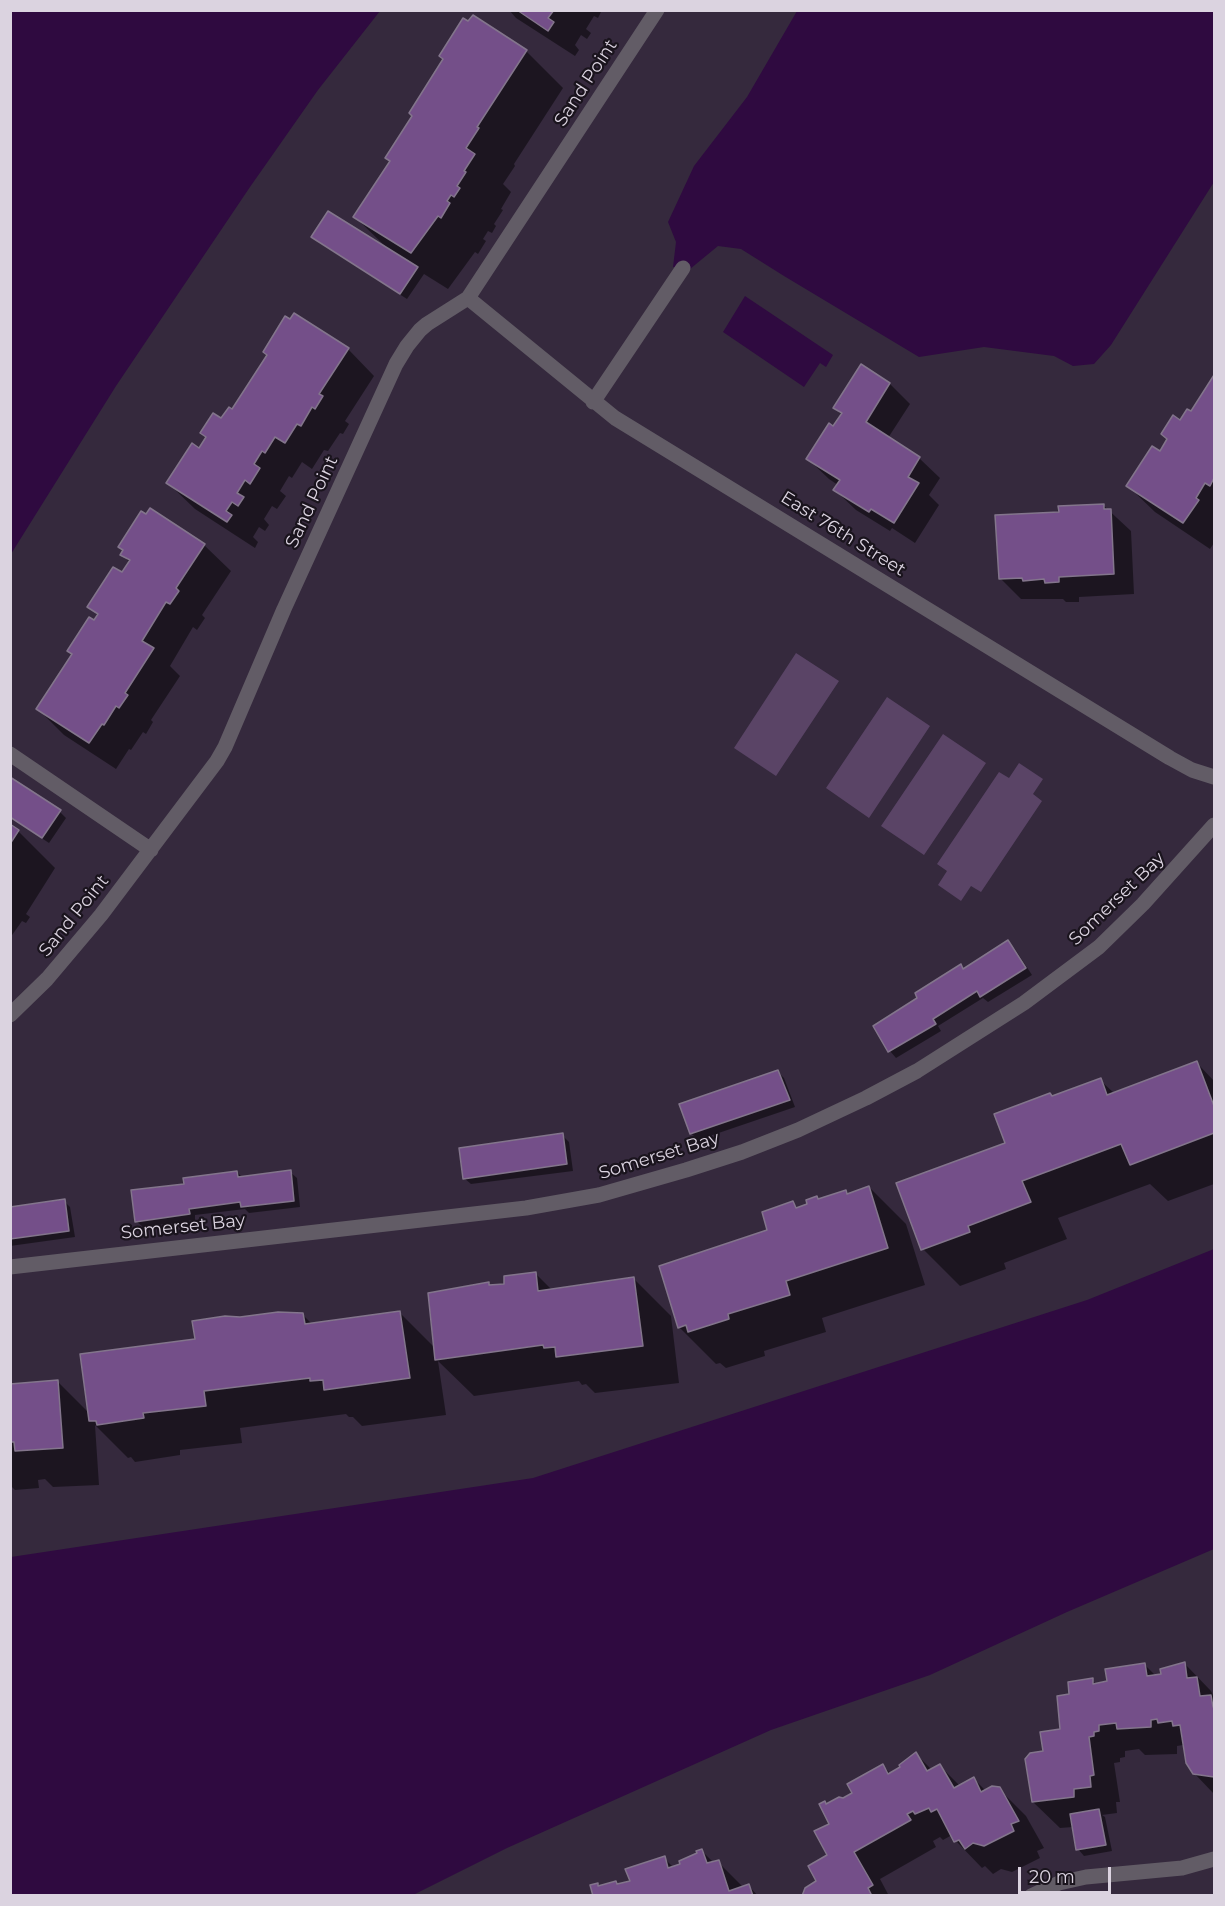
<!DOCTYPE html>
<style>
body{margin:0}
#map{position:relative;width:1225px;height:1906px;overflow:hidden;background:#35293d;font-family:Montserrat,sans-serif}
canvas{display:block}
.frame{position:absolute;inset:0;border:12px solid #dbd3e0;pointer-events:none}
.scale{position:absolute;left:1018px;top:1867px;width:93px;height:27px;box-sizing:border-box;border:3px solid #dbd3e0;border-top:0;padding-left:8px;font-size:18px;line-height:21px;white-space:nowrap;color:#dbd3e0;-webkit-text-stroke:4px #1a141d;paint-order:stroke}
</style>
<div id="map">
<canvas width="1225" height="1906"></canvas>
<div class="frame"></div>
<div class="scale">20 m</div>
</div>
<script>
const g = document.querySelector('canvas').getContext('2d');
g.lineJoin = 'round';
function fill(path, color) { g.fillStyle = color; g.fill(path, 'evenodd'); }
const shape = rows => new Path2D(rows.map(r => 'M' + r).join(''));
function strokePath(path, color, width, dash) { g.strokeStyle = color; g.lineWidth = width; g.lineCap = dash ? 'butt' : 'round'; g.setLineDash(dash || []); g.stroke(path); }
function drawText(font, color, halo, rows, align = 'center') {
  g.font = font + ' Montserrat,sans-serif'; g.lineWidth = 4.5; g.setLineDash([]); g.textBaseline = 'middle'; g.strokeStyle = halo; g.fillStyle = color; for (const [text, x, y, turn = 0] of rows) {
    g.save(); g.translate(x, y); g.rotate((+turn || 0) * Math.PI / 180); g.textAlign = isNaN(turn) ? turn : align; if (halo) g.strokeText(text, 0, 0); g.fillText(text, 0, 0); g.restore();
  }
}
const green = shape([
 [796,653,839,681,776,776,734,748],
 [887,697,930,726,869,818,826,788],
 [943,734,986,763,924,855,881,826],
 [1019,763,1043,779,1033,794,1042,801,981,892,971,886,961,901,938,885,947,871,937,864,999,772,1009,778]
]);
const water = shape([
 [11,10,380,11,318,90,250,187,116,386,11,554],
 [797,11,1214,11,1214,182,1111,345,1094,364,1073,366,1054,356,984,347,919,357,784,276,741,249,718,246,690,269,673,267,676,242,668,222,694,166,747,97],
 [745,296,833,355,826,367,820,363,804,387,723,332],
 [1214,1249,1214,1549,1067,1612,930,1675,771,1730,507,1848,413,1895,11,1895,11,1557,533,1478,1087,1300]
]);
const shadow = shape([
 [509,10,602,10,598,18,594,16,586,29,591,33,587,39,581,35,575,45,579,50,575,56,516,18],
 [526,51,563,88,514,164,515,166,503,184,511,192,501,209,503,210,494,224,496,226,492,233,488,231,483,239,486,241,478,254,475,252,448,289,424,274,407,299,319,243,313,237,386,247,355,217,391,162,386,158],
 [348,349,374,376,345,421,349,424,343,434,340,433,328,451,324,450,312,469,302,462,292,478,289,476,280,491,286,496,277,509,272,506,264,519,269,525,265,531,259,527,253,537,258,542,255,548,195,509,168,483,200,450,207,438,202,433,233,412],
 [861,366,890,384,910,404,888,438,919,458,940,478,929,495,939,505,915,543,892,528,890,531,856,510,835,490,838,485,829,479,808,459,834,428,842,415,835,408],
 [1214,378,1214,543,1210,549,1155,512,1128,486,1160,453,1181,423,1191,413],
 [1103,505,1131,531,1134,594,1079,597,1079,602,1066,602,1063,599,1021,599,1000,578,1060,514],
 [204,545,231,571,202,615,205,618,197,630,193,627,170,666,180,676,151,720,153,722,146,734,143,732,131,750,129,749,116,769,64,735,38,709,98,616,89,606,123,574,130,563,122,554,124,551,119,547],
 [60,812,66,818,49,843,10,817],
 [10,826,18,831,55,868,26,914,30,917,26,923,22,921,10,938],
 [1008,942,1015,949,1032,975,988,1002,983,998,938,1026,941,1031,896,1058,890,1051,875,1027,919,999,961,966,965,970],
 [1197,1063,1214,1081,1214,1184,1168,1201,1150,1184,1058,1218,1067,1239,1004,1263,1006,1269,960,1286,923,1249,1007,1143,1053,1098,1100,1080,1115,1094],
 [778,1072,784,1078,795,1107,698,1140,691,1133],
 [562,1135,569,1142,573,1171,471,1184,464,1178],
 [237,1172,243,1178,290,1172,297,1178,300,1207,249,1213,245,1209,195,1215,195,1220,143,1227,136,1221,185,1185],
 [869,1187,906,1224,925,1285,822,1318,826,1332,764,1351,765,1356,726,1368,720,1363,716,1364,679,1327,769,1231,793,1203,798,1209,845,1192,848,1195],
 [64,1201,70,1207,75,1237,10,1246,10,1209],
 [536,1274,552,1290,634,1279,671,1316,679,1383,595,1393,586,1384,582,1385,579,1381,474,1396,438,1361,446,1415,362,1426,353,1417,349,1417,346,1414,240,1428,242,1443,180,1450,180,1455,135,1462,131,1457,128,1458,95,1425,99,1485,53,1487,45,1479,38,1480,39,1488,15,1490,10,1485,10,1385,57,1381,90,1414,196,1340,240,1318,303,1315,312,1324,400,1313,436,1349,488,1283,491,1287,505,1286],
 [1144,1664,1156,1676,1185,1664,1211,1691,1214,1697,1214,1794,1194,1773,1183,1745,1177,1746,1177,1754,1145,1755,1139,1749,1125,1751,1125,1757,1120,1758,1120,1762,1114,1763,1120,1802,1116,1802,1117,1813,1102,1815,1105,1817,1112,1851,1084,1856,1078,1849,1073,1827,1060,1828,1033,1802,1044,1752,1061,1730,1071,1695,1092,1680,1097,1685,1109,1682],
 [916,1754,932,1770,940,1766,960,1786,974,1779,986,1791,999,1789,1026,1816,1044,1848,1037,1851,1040,1858,1012,1872,1001,1869,993,1874,985,1866,982,1868,956,1841,952,1835,943,1840,940,1837,933,1841,936,1847,880,1879,889,1896,804,1896,818,1882,829,1856,831,1824,827,1805,854,1793,883,1766,891,1774],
 [702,1851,714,1863,718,1862,744,1888,749,1886,758,1896,595,1896,597,1884,600,1887,616,1882,619,1886,632,1882,664,1858,674,1868]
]);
const building = shape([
 [517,10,554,10,548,18,554,22,548,31,517,10],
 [473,15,527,50,477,127,479,128,466,148,475,154,464,171,466,172,457,186,460,188,454,197,451,195,447,201,450,203,441,218,438,216,411,253,353,217,390,161,385,158,412,116,409,113,443,59,439,56,463,18,468,21,473,15],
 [328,211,418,267,400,294,311,237,328,211],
 [294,313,349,348,319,394,323,396,315,409,312,407,301,426,297,424,285,443,275,437,265,453,262,451,254,464,260,468,250,484,245,480,237,493,244,497,238,506,232,502,226,511,232,515,227,522,166,483,192,443,199,448,206,437,200,433,213,413,221,418,229,407,232,409,267,355,263,352,285,316,290,319,294,313],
 [861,364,890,383,866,422,920,457,908,477,919,483,894,523,871,509,869,512,833,490,840,480,806,459,829,423,833,426,842,413,833,408,861,364],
 [1214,375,1214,478,1210,486,1205,483,1196,498,1199,500,1183,523,1126,486,1152,446,1160,451,1167,439,1161,434,1173,415,1180,420,1187,409,1191,411,1214,375],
 [1104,504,1104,509,1111,509,1114,574,1059,577,1059,582,1045,583,1044,579,1023,581,1022,578,999,579,995,515,1059,512,1058,506,1104,504],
 [150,508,205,544,176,588,179,591,170,604,166,602,142,641,154,648,125,693,128,695,119,708,116,706,104,725,102,724,89,743,36,709,72,654,67,651,89,617,94,620,98,614,87,607,113,567,122,572,130,560,120,555,123,550,118,547,141,511,146,514,150,508],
 [10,777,61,810,42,838,10,817,10,777],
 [10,824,19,830,10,844,10,824],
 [1008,940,1026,968,980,997,977,991,933,1019,936,1024,888,1052,873,1026,917,998,915,993,961,964,963,969,1008,940],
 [1197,1061,1214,1106,1214,1133,1130,1165,1121,1144,1022,1181,1031,1202,968,1226,970,1232,921,1250,896,1183,1005,1143,994,1114,1050,1093,1052,1096,1101,1078,1107,1095,1197,1061],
 [778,1070,790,1100,690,1134,679,1104,778,1070],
 [563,1133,567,1164,463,1179,459,1148,563,1133],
 [291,1170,294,1201,241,1207,240,1202,189,1209,190,1214,135,1222,131,1190,184,1184,183,1178,237,1171,238,1177,291,1170],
 [869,1186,888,1248,786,1281,790,1295,728,1314,729,1319,688,1332,686,1325,678,1328,659,1266,767,1230,762,1212,793,1201,796,1208,807,1204,806,1200,817,1196,818,1199,846,1190,847,1194,869,1186],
 [65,1199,69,1231,10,1239,10,1207,65,1199],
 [536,1272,538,1291,634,1277,643,1346,556,1357,555,1347,544,1348,543,1345,435,1360,428,1293,489,1282,489,1285,504,1284,504,1276,536,1272],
 [400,1311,410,1378,324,1390,323,1380,310,1381,310,1378,204,1391,206,1406,143,1413,144,1418,97,1425,96,1421,89,1421,80,1354,195,1339,192,1321,225,1316,240,1317,278,1312,303,1313,305,1324,400,1311],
 [58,1380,63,1448,15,1451,14,1442,10,1442,10,1384,58,1380],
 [1185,1662,1187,1678,1197,1677,1200,1696,1211,1695,1213,1707,1214,1707,1214,1777,1193,1774,1186,1763,1180,1725,1173,1726,1172,1721,1158,1723,1157,1719,1151,1720,1151,1727,1117,1729,1116,1723,1099,1725,1099,1731,1094,1732,1094,1736,1089,1737,1094,1775,1090,1776,1091,1787,1074,1789,1074,1797,1032,1802,1025,1759,1030,1753,1043,1751,1040,1732,1060,1729,1057,1696,1069,1694,1068,1682,1093,1678,1093,1684,1107,1681,1105,1669,1145,1663,1147,1676,1161,1674,1160,1669,1185,1662],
 [916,1752,927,1771,940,1764,954,1788,974,1777,981,1792,992,1786,1000,1787,1019,1821,1011,1824,1014,1831,984,1846,973,1843,965,1849,959,1840,954,1842,937,1809,931,1812,929,1808,915,1814,913,1811,907,1814,911,1820,854,1852,873,1885,868,1888,872,1896,802,1896,805,1888,816,1881,808,1866,827,1855,814,1831,829,1824,819,1804,825,1801,826,1804,839,1797,843,1798,852,1793,847,1784,883,1764,888,1774,900,1767,899,1765,916,1752],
 [1099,1809,1106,1845,1076,1850,1070,1814,1099,1809],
 [702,1849,707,1863,719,1860,729,1891,749,1884,753,1896,593,1896,590,1885,598,1883,598,1886,616,1881,617,1884,630,1881,625,1869,665,1856,668,1868,680,1864,679,1861,697,1853,696,1851,702,1849]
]);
const minor = shape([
 [468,298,615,418,1170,758,1192,770,1214,777],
 [593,402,683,268],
 [10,754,151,850],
 [10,1015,47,979,101,915,217,761,225,747,284,609,396,364,407,346,420,330,427,324,468,298,657,10],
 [10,1267,526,1208,599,1195,686,1170,742,1152,798,1130,866,1098,917,1071,1024,1003,1099,947,1143,904,1214,825],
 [1031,1896,1059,1883,1086,1877,1182,1868,1214,1859]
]);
const streetNames = [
 ["Sand Point",586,83,-57],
 ["Sand Point",312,502,-65],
 ["East 76th Street",843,534,32],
 ["Somerset Bay",1117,899,-44],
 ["Sand Point",74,916,-51],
 ["Somerset Bay",659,1156,-17],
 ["Somerset Bay",183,1227,-6]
];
fill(green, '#5a4466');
fill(water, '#2f0a40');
fill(shadow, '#0007');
fill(building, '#744f89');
strokePath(building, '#83758c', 1.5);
strokePath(minor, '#625c66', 15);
drawText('18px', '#dbd3e0', '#1a141d', streetNames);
</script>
